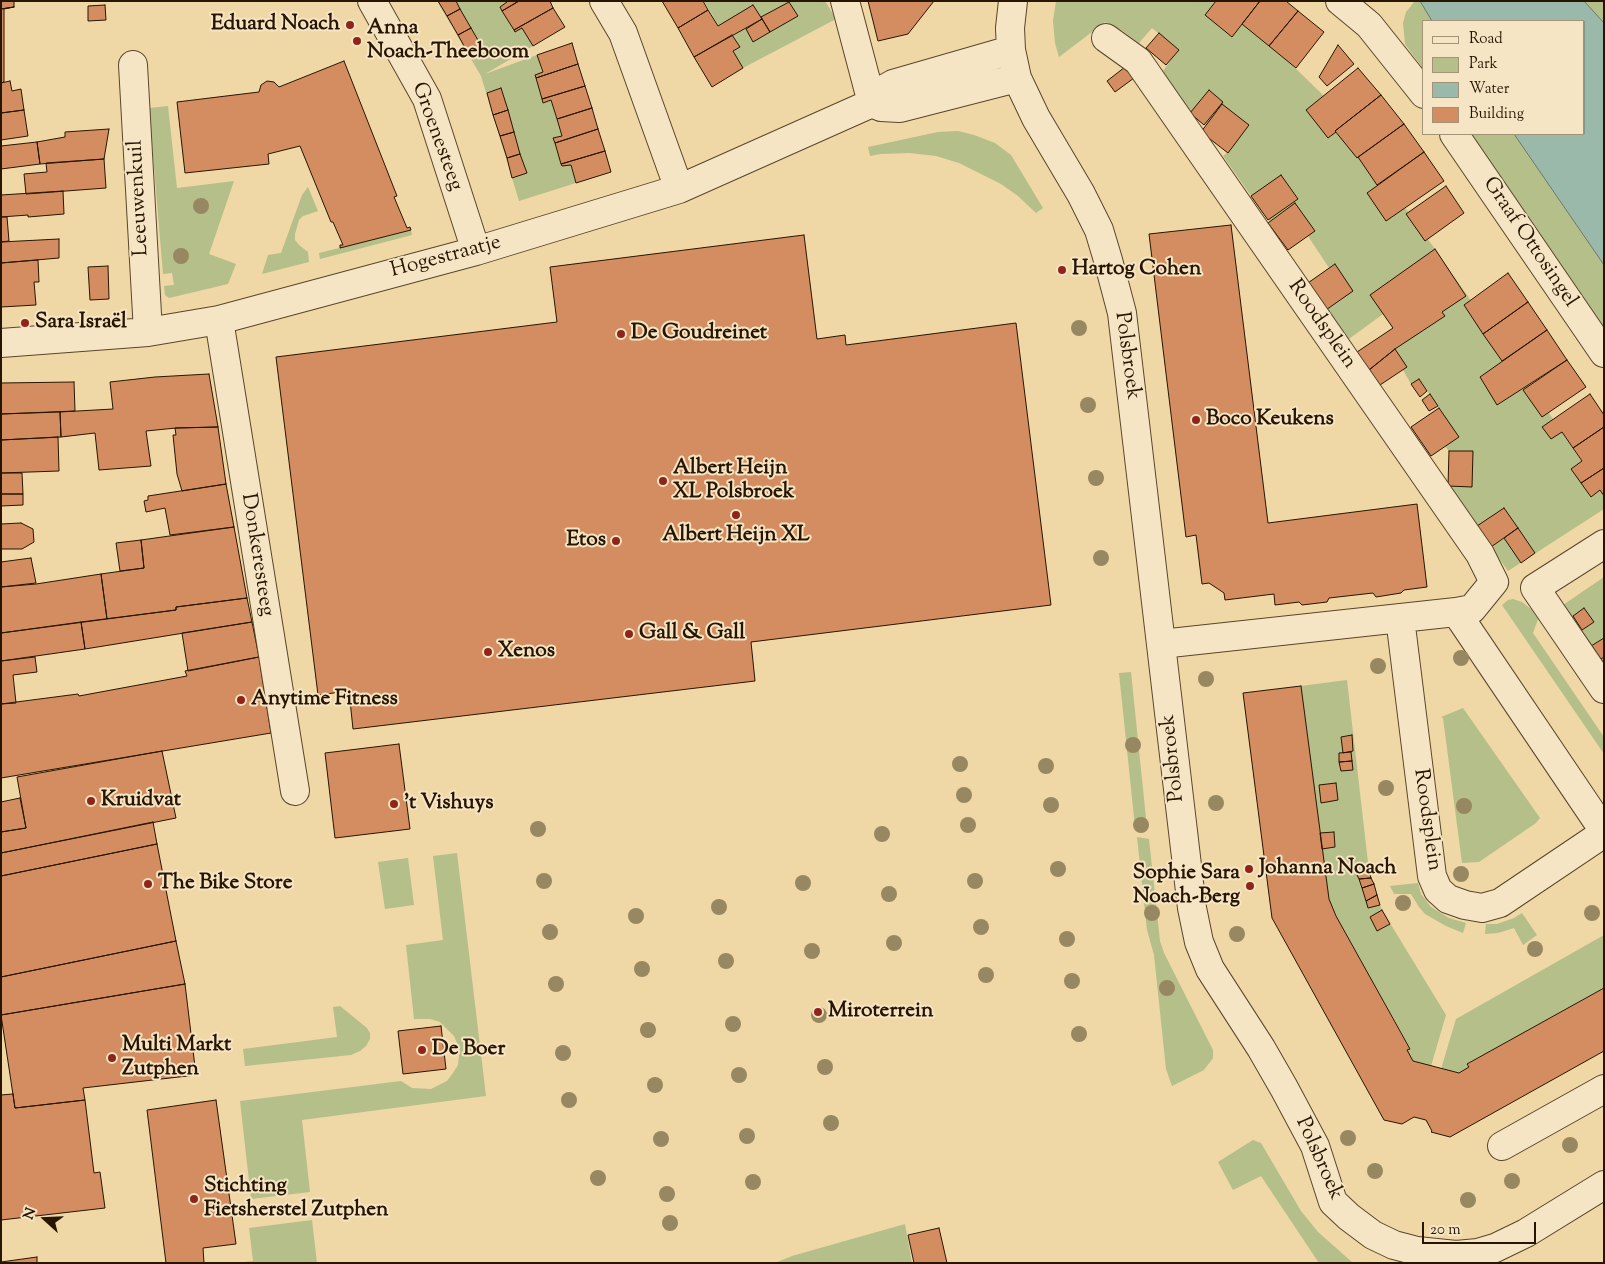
<!DOCTYPE html>
<meta charset="utf-8">
<style>
body{margin:0}
#map{position:relative;width:1605px;height:1264px;overflow:hidden;background:#efd7a6;font-family:"Sorts Mill Goudy",serif}
canvas{display:block}
.frame{position:absolute;inset:0;border:2px solid #271500;pointer-events:none}
.legend{position:absolute;left:1422px;top:20px;width:162px;height:115px;box-sizing:border-box;background:#f5e5c5;border:1px solid #a39276;margin:0;padding:6px 9px;list-style:none;font-size:15px;color:#271500}
.legend li{display:flex;align-items:center;gap:10px;height:25px}
.legend b{width:25px;border:1px solid #a39276}
.north{position:absolute;left:20px;top:1194px;width:50px;height:50px;-webkit-text-stroke:4px #f5e5c5;paint-order:stroke;rotate:290deg;font-size:14px;font-weight:700;line-height:20px;text-align:center;color:#271500}
.north::after{content:'';display:block;margin:auto;width:18px;height:22px;background:#271500;clip-path:polygon(50% 0,100% 100%,50% 72%,0 100%)}
.scale{position:absolute;left:1422px;top:1222px;width:114px;height:22px;box-sizing:border-box;border:2px solid #271500;border-top:0;padding-left:6px;font-size:15px;line-height:18px;white-space:nowrap;color:#271500;-webkit-text-stroke:4px #f5e5c5;paint-order:stroke}
</style>
<div id="map">
<canvas width="1605" height="1264"></canvas>
<div class="frame"></div>
<ul class="legend">
<li><b style="height:6px;background:#f5e5c5"></b>Road</li>
<li><b style="height:14px;background:#b4bf8a"></b>Park</li>
<li><b style="height:14px;background:#9ab9aa"></b>Water</li>
<li><b style="height:14px;background:#d38d61"></b>Building</li>
</ul>
<div class="north">N</div>
<div class="scale">20 m</div>
</div>
<script>
const g = document.querySelector('canvas').getContext('2d');
g.lineJoin = 'round';
function fill(path, color) { g.fillStyle = color; g.fill(path, 'evenodd'); }
const shape = rows => new Path2D(rows.map(r => 'M' + r).join(''));
function strokePath(path, color, width, dash) { g.strokeStyle = color; g.lineWidth = width; g.lineCap = dash ? 'butt' : 'round'; g.setLineDash(dash || []); g.stroke(path); }
function drawText(font, color, halo, rows, align = 'center') {
  g.font = font + ' "Sorts Mill Goudy",serif'; g.lineWidth = 4; g.setLineDash([]); g.textBaseline = 'middle'; g.strokeStyle = halo; g.fillStyle = color; for (const [text, x, y, turn = 0] of rows) {
    g.save(); g.translate(x, y); g.rotate((+turn || 0) * Math.PI / 180); g.textAlign = isNaN(turn) ? turn : align; if (halo) g.strokeText(text, 0, 0); g.fillText(text, 0, 0); g.restore();
  }
}
const green = shape([
 [437,1,507,1,533,46,485,74,537,55,576,183,519,201,481,76],
 [704,1,825,1,836,19,743,68],
 [1056,1,1226,1,1324,96,1435,249,1553,419,1604,495,1604,509,1508,571,1448,486,1449,451,1445,446,1439,408,1419,379,1411,384,1403,370,1395,349,1393,328,1383,314,1349,339,1305,285,1329,268,1308,236,1268,220,1223,156,1228,152,1206,125,1171,94,1165,83,1163,71,1178,50,1152,28,1139,43,1123,31,1105,22,1059,57,1055,43,1053,21],
 [1415,1,1420,1,1432,21,1424,21,1424,70,1405,44,1403,23,1406,12],
 [1584,1,1604,1,1604,23],
 [168,106,177,188,234,181,209,254,236,264,228,284,169,298,165,295,164,286,174,285,172,273,163,274,149,108],
 [958,131,974,135,995,143,1011,155,1043,208,1036,213,1018,196,1001,184,959,163,936,156,910,153,881,154,870,156,868,147,938,132],
 [1471,134,1514,134,1604,265,1604,327],
 [308,187,318,211,303,216,299,220,295,234,295,240,299,245,308,252,309,262,262,274,268,255,281,253,302,195],
 [411,230,412,235,320,259,319,253],
 [1604,577,1604,664,1563,605],
 [1513,599,1522,602,1531,609,1538,619,1533,633,1604,737,1604,754,1502,605,1508,600],
 [1131,672,1147,828,1135,827,1119,673],
 [1347,680,1369,871,1382,910,1446,1015,1431,1066,1413,1061,1407,1050,1410,1048,1336,916,1329,899,1322,849,1335,847,1334,832,1320,833,1301,686],
 [1463,708,1540,818,1536,823,1479,862,1462,863,1443,718,1441,717],
 [1137,837,1149,839,1160,941,1164,953,1213,1050,1213,1058,1204,1070,1172,1086,1166,1069,1154,955,1147,930],
 [457,853,486,1096,302,1120,310,1192,251,1199,240,1101,401,1081,412,1088,431,1089,447,1081,453,1073,458,1065,459,1055,458,1045,454,1036,440,1022,430,1019,414,1019,406,945,443,940,433,856],
 [408,858,414,905,385,909,378,862],
 [1418,883,1421,894,1431,907,1449,918,1466,923,1463,933,1446,926,1425,914,1419,907,1411,894,1394,894,1390,886],
 [1522,913,1537,935,1523,945,1514,928,1498,933,1485,934,1486,924,1497,924,1514,918],
 [1604,935,1604,988,1468,1064,1469,1067,1459,1073,1441,1069,1456,1019],
 [340,1006,367,1028,370,1033,370,1039,366,1046,360,1051,351,1055,245,1066,243,1049,337,1037,333,1007],
 [1253,1140,1261,1143,1301,1211,1318,1232,1353,1263,1319,1263,1261,1176,1233,1190,1218,1162],
 [312,1220,317,1263,235,1263,253,1261,249,1228],
 [905,1224,912,1263,775,1263,792,1256]
]);
const water = shape([
 [1420,1,1584,1,1604,23,1604,265,1514,134,1584,134,1584,21,1432,21,1420,1]
]);
const building = shape([
 [1,1,14,1,14,7,1,9,1,1],
 [438,1,456,1,460,9,447,16,438,1],
 [507,1,519,1,502,11,500,7,507,2,507,1],
 [519,1,550,1,553,8,514,30,502,11,519,1],
 [662,1,703,1,708,10,678,28,662,1],
 [868,1,934,1,908,34,878,41,868,1],
 [1216,1,1260,1,1232,37,1205,15,1216,1],
 [1260,1,1286,1,1298,11,1269,46,1242,24,1260,1],
 [789,2,798,16,770,32,761,17,789,2],
 [105,5,106,20,88,21,88,6,105,5],
 [753,5,762,19,694,57,678,28,708,10,718,26,753,5],
 [14,7,4,9,4,82,1,83,1,9,14,7],
 [553,8,565,27,533,46,522,28,515,32,514,30,553,8],
 [460,9,471,28,458,35,447,16,460,9],
 [1298,11,1324,32,1296,68,1269,46,1298,11],
 [762,19,770,32,753,42,746,29,762,19],
 [471,28,482,47,469,55,458,35,471,28],
 [1159,33,1179,50,1166,65,1146,48,1159,33],
 [732,35,740,47,733,51,743,68,712,87,694,57,732,35],
 [572,43,578,64,536,78,535,75,543,72,537,55,572,43],
 [1338,45,1354,64,1327,86,1319,77,1338,45],
 [344,61,397,196,394,197,407,228,410,227,411,230,340,248,340,245,343,245,333,222,331,222,300,146,268,154,269,164,185,173,177,102,259,92,261,85,267,81,274,82,279,87,344,61],
 [578,64,585,86,542,99,536,78,578,64],
 [1125,67,1134,78,1115,92,1107,81,1125,67],
 [1358,68,1381,95,1335,131,1336,132,1328,138,1306,110,1358,68],
 [10,81,12,91,21,89,24,110,1,113,1,83,10,81],
 [585,86,592,108,557,119,551,100,543,103,542,99,585,86],
 [501,88,508,110,493,115,487,93,501,88],
 [1209,90,1223,102,1204,125,1190,113,1209,90],
 [1381,95,1404,124,1357,158,1335,131,1381,95],
 [1222,104,1249,125,1228,153,1201,132,1222,104],
 [592,108,598,129,555,143,553,138,562,136,557,119,592,108],
 [24,110,28,136,1,140,1,113,24,110],
 [508,110,514,132,500,136,493,115,508,110],
 [1404,124,1424,152,1377,185,1358,157,1404,124],
 [109,129,104,159,40,164,37,142,65,137,65,132,109,129],
 [598,129,605,151,561,164,555,143,598,129],
 [514,132,520,154,507,158,500,136,514,132],
 [37,142,40,164,1,169,1,146,37,142],
 [605,151,611,172,576,183,571,165,562,166,561,164,605,151],
 [1424,152,1444,181,1386,221,1367,193,1424,152],
 [520,154,527,173,512,178,507,158,520,154],
 [104,159,106,188,26,194,24,174,47,172,46,163,104,159],
 [1281,175,1298,199,1268,220,1251,196,1281,175],
 [1446,186,1464,213,1425,241,1406,214,1446,186],
 [63,191,64,214,28,217,28,215,1,217,1,195,63,191],
 [1295,203,1315,231,1288,250,1268,223,1295,203],
 [1,217,7,217,9,241,1,242,1,217],
 [1231,225,1268,523,1417,504,1427,587,1404,590,1401,593,1376,597,1373,593,1329,598,1327,602,1302,605,1299,602,1275,605,1274,594,1225,600,1224,593,1209,583,1202,584,1196,535,1186,537,1149,234,1231,225],
 [804,235,817,339,845,335,846,345,1016,323,1051,605,751,642,755,681,353,729,349,691,318,695,276,357,557,322,550,267,804,235],
 [59,239,59,258,1,263,1,242,59,239],
 [1435,249,1466,296,1442,312,1445,316,1395,349,1369,370,1357,352,1393,328,1370,295,1435,249],
 [38,260,39,282,34,282,36,305,1,307,1,263,38,260],
 [1335,264,1353,291,1323,312,1305,285,1335,264],
 [108,266,109,299,90,300,88,267,108,266],
 [1508,273,1528,302,1483,334,1464,305,1508,273],
 [1528,302,1547,330,1502,361,1483,334,1528,302],
 [1547,330,1567,360,1497,405,1480,377,1547,330],
 [1395,349,1407,367,1380,385,1369,370,1395,349],
 [1567,360,1586,387,1542,417,1523,390,1567,360],
 [209,374,218,427,176,428,146,431,151,466,99,470,95,433,61,437,60,412,113,409,110,382,155,377,209,374],
 [1419,379,1427,391,1420,397,1411,384,1419,379],
 [74,382,75,411,1,414,1,383,74,382],
 [1430,394,1438,406,1429,411,1422,400,1430,394],
 [1590,394,1604,415,1604,427,1573,448,1562,432,1551,439,1542,427,1590,394],
 [1439,408,1459,437,1431,456,1411,427,1439,408],
 [60,412,61,437,1,440,1,414,60,412],
 [218,427,226,484,182,491,177,474,173,435,176,435,175,428,218,427],
 [1604,427,1604,468,1581,483,1571,469,1582,461,1573,448,1604,427],
 [58,437,59,471,1,473,1,440,58,437],
 [1449,451,1473,451,1472,487,1448,486,1449,451],
 [1604,468,1604,496,1600,490,1591,497,1581,483,1604,468],
 [1,473,22,473,23,494,1,494,1,473],
 [226,484,234,527,170,535,165,508,146,512,144,501,148,500,148,496,226,484],
 [1,494,23,494,23,505,1,506,1,494],
 [1504,508,1518,528,1491,547,1477,526,1504,508],
 [21,523,33,529,34,542,22,549,1,549,1,524,21,523],
 [234,527,247,598,176,607,176,610,107,619,101,574,144,568,141,540,234,527],
 [1518,528,1535,553,1521,563,1504,538,1518,528],
 [141,540,144,568,120,571,116,543,141,540],
 [31,558,36,583,1,587,1,562,31,558],
 [101,574,107,619,1,633,1,587,36,584,101,574],
 [247,598,252,622,85,649,81,622,176,610,176,607,247,598],
 [1584,608,1594,622,1582,630,1573,616,1584,608],
 [81,622,85,649,1,661,1,633,81,622],
 [252,622,259,657,188,671,182,633,252,622],
 [1604,638,1604,657,1601,659,1591,646,1604,638],
 [35,657,37,672,13,675,16,703,1,704,1,661,35,657],
 [259,657,271,733,1,778,1,704,78,694,79,696,187,676,185,671,259,657],
 [1301,686,1329,899,1336,916,1410,1049,1407,1050,1413,1061,1459,1073,1469,1067,1467,1064,1604,988,1604,1051,1450,1137,1431,1132,1432,1131,1426,1120,1414,1117,1402,1124,1384,1120,1272,918,1243,693,1301,686],
 [1352,735,1353,751,1343,753,1341,737,1352,735],
 [399,744,410,829,335,838,325,753,399,744],
 [162,751,176,818,1,853,1,832,26,828,17,777,162,751],
 [1351,752,1352,761,1339,762,1339,753,1351,752],
 [1352,761,1353,770,1341,771,1339,762,1352,761],
 [1336,783,1338,800,1321,803,1319,785,1336,783],
 [20,798,26,828,1,832,1,802,20,798],
 [153,822,157,844,1,876,1,853,153,822],
 [1334,832,1335,847,1322,849,1320,833,1334,832],
 [157,844,176,941,1,977,1,876,157,844],
 [1369,871,1371,878,1359,879,1357,875,1369,871],
 [1371,878,1374,884,1362,888,1359,879,1371,878],
 [1374,884,1377,895,1366,901,1362,888,1374,884],
 [1377,895,1380,905,1368,908,1366,901,1377,895],
 [1382,910,1390,924,1377,931,1370,917,1382,910],
 [176,941,185,984,1,1015,1,977,176,941],
 [185,984,196,1075,83,1088,85,1100,15,1108,1,1015,185,984],
 [441,1026,446,1069,403,1074,398,1031,441,1026],
 [13,1094,15,1108,85,1100,94,1173,100,1172,105,1208,1,1220,1,1095,13,1094],
 [216,1100,236,1244,203,1248,204,1263,166,1263,147,1110,216,1100],
 [939,1228,947,1263,914,1263,908,1235,939,1228],
 [37,1257,37,1263,1,1263,1,1262,37,1257]
]);
const minor = shape([
 [372,1,427,99,476,251],
 [604,1,623,33,679,189],
 [845,1,872,103],
 [1013,1,1010,28,1011,50,1017,78,1036,118,1081,194,1099,230,1108,260,1122,313,1192,908,1199,942,1210,969,1261,1048,1284,1088,1315,1146,1333,1202,1349,1217,1373,1235,1394,1245,1417,1251,1456,1255,1478,1253,1495,1248,1526,1233,1604,1185],
 [1340,1,1369,25,1424,94],
 [1106,38,1138,61,1480,554,1494,582,1472,609,1456,612],
 [133,65,148,332],
 [872,103,881,107,900,108,1017,78],
 [1454,134,1604,353],
 [219,320,295,791],
 [1,343,148,332,219,320,476,251,679,189,872,103,884,89,893,84,1011,50],
 [1604,544,1535,588,1604,689],
 [1400,618,1432,876,1438,890,1448,899,1465,905,1482,908,1500,903,1604,833],
 [1161,644,1456,612,1604,831],
 [1502,1146,1604,1089]
]);
const trees = [
 [201,206],
 [181,256],
 [1079,328],
 [1088,405],
 [1096,478],
 [1101,558],
 [1461,658],
 [1378,666],
 [1206,679],
 [1133,745],
 [960,764],
 [1046,766],
 [1386,788],
 [964,795],
 [1216,803],
 [1051,805],
 [1464,806],
 [968,825],
 [1141,825],
 [538,829],
 [882,834],
 [1058,869],
 [1461,874],
 [544,881],
 [975,881],
 [803,883],
 [889,894],
 [1403,903],
 [719,907],
 [1152,913],
 [1592,913],
 [636,916],
 [981,927],
 [550,932],
 [1237,934],
 [1067,939],
 [894,943],
 [1535,949],
 [812,951],
 [726,961],
 [642,969],
 [986,975],
 [1072,981],
 [556,984],
 [1167,988],
 [819,1015],
 [733,1024],
 [648,1030],
 [1079,1034],
 [563,1053],
 [825,1067],
 [739,1075],
 [655,1085],
 [569,1100],
 [831,1123],
 [747,1136],
 [1348,1138],
 [661,1139],
 [1570,1145],
 [1375,1171],
 [598,1178],
 [1512,1181],
 [753,1182],
 [667,1194],
 [1468,1200],
 [670,1223]
];
const markers = [
 [350,25,5,"#8f2418"],
 [357,41,5,"#8f2418"],
 [1062,270,5,"#8f2418"],
 [25,323,5,"#8f2418"],
 [621,334,5,"#8f2418"],
 [1196,420,5,"#8f2418"],
 [663,481,5,"#8f2418"],
 [736,515,5,"#8f2418"],
 [616,541,5,"#8f2418"],
 [629,634,5,"#8f2418"],
 [488,652,5,"#8f2418"],
 [241,700,5,"#8f2418"],
 [91,801,5,"#8f2418"],
 [394,804,5,"#8f2418"],
 [1249,869,5,"#8f2418"],
 [148,884,5,"#8f2418"],
 [1250,886,5,"#8f2418"],
 [818,1012,5,"#8f2418"],
 [422,1050,5,"#8f2418"],
 [112,1058,5,"#8f2418"],
 [194,1199,5,"#8f2418"]
];
const poiNames = [
 ["Eduard Noach",340,25,"right"],
 ["Anna",367,29],
 ["Noach-Theeboom",367,53],
 ["Hartog Cohen",1072,270],
 ["Sara Israël",35,323],
 ["De Goudreinet",631,334],
 ["Boco Keukens",1206,420],
 ["Albert Heijn",673,469],
 ["XL Polsbroek",673,493],
 ["Albert Heijn XL",736,536,"center"],
 ["Etos",606,541,"right"],
 ["Gall & Gall",639,634],
 ["Xenos",498,652],
 ["Anytime Fitness",251,700],
 ["Kruidvat",101,801],
 ["'t Vishuys",404,804],
 ["Johanna Noach",1259,869],
 ["Sophie Sara",1240,874,"right"],
 ["Noach-Berg",1240,898,"right"],
 ["The Bike Store",158,884],
 ["Miroterrein",828,1012],
 ["Multi Markt",122,1046],
 ["Zutphen",122,1070],
 ["De Boer",432,1050],
 ["Stichting",204,1187],
 ["Fietsherstel Zutphen",204,1211]
];
const streetNames = [
 ["Groenesteeg",436,137,70],
 ["Leeuwenkuil",140,198,-93],
 ["Graaf Ottosingel",1529,243,56],
 ["Hogestraatje",446,258,-15],
 ["Roodsplein",1321,325,55],
 ["Polsbroek",1126,356,82],
 ["Donkeresteeg",256,555,81],
 ["Polsbroek",1174,758,-96],
 ["Roodsplein",1426,820,82],
 ["Polsbroek",1318,1159,66]
];
fill(green, '#b4bf8a');
fill(water, '#9ab9aa');
strokePath(water, '#6c7766', 1);
fill(building, '#d38d61');
strokePath(building, '#271500', 1);
strokePath(minor, '#59462a', 30);
strokePath(minor, '#f5e5c5', 28);
g.fillStyle = '#988861';
for (const [x, y] of trees) { g.beginPath(); g.arc(x, y, 8, 0, 2 * Math.PI); g.fill(); }
for (const [x, y, r, color] of markers) { const dot = new Path2D(); dot.arc(x, y, r, 0, 2 * Math.PI); g.fillStyle = color; g.fill(dot); strokePath(dot, '#f5e5c5', 2); }
drawText('bold 21px', '#271500', '#f5e5c5', poiNames, 'left');
drawText('21px', '#271500', '#f5e5c5', streetNames);
</script>
